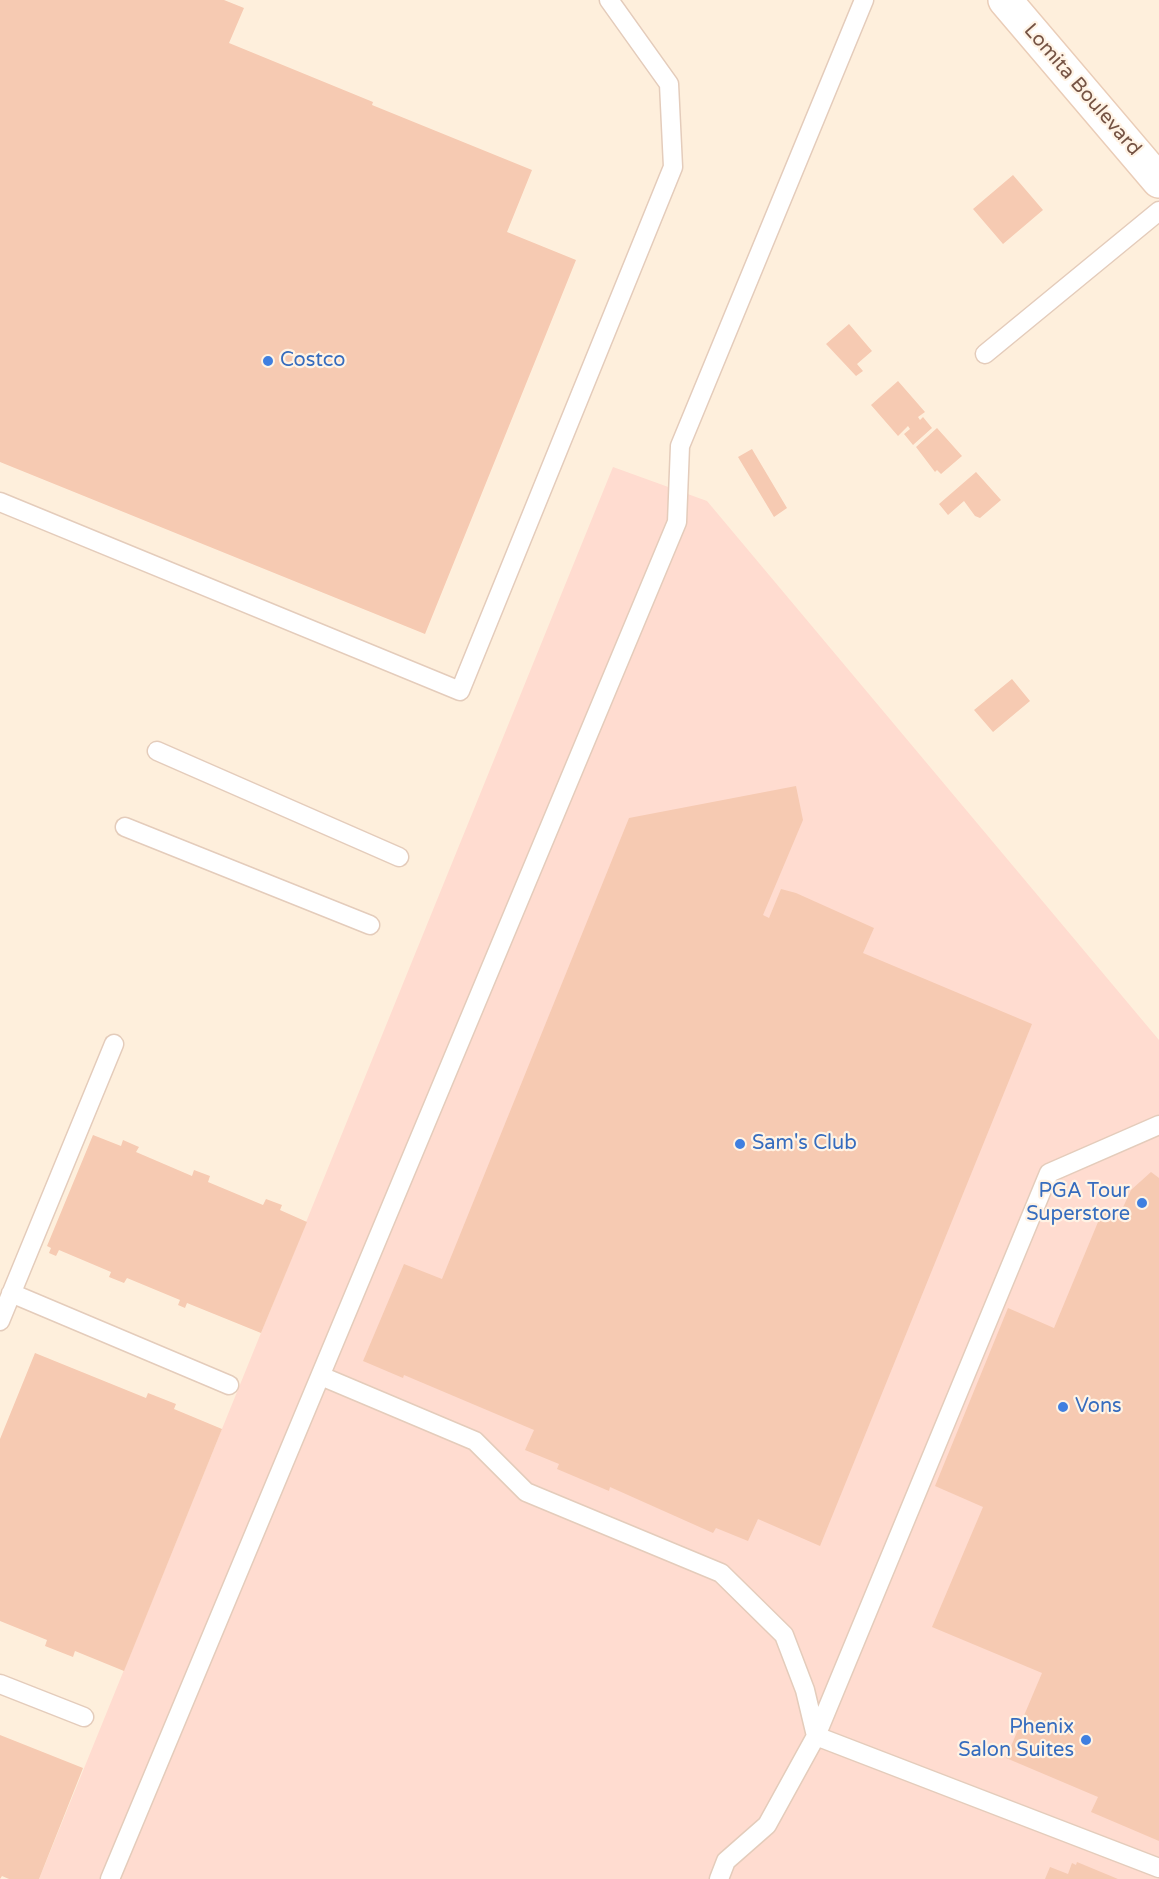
<!DOCTYPE html>
<style>
body{margin:0}
canvas{display:block;background:#feefdc}
</style>
<canvas width="1159" height="1879"></canvas>
<script>
const g = document.querySelector('canvas').getContext('2d');
g.lineJoin = 'round';
function fill(path, color) { g.fillStyle = color; g.fill(path, 'evenodd'); }
const shape = rows => new Path2D(rows.map(r => 'M' + r).join(''));
function strokePath(path, color, width, dash) { g.strokeStyle = color; g.lineWidth = width; g.lineCap = dash ? 'butt' : 'round'; g.setLineDash(dash || []); g.stroke(path); }
function drawText(font, color, halo, rows, align = 'center') {
  g.font = font + ' "Varela Round",sans-serif'; g.lineWidth = 4.5; g.setLineDash([]); g.textBaseline = 'middle'; g.strokeStyle = halo; g.fillStyle = color; for (const [text, x, y, turn = 0] of rows) {
    g.save(); g.translate(x, y); g.rotate((+turn || 0) * Math.PI / 180); g.textAlign = isNaN(turn) ? turn : align; if (halo) g.strokeText(text, 0, 0); g.fillText(text, 0, 0); g.restore();
  }
}
const commercial = shape([
 [613,467,707,501,1159,1040,1159,1879,39,1879]
]);
const building = shape([
 [0,0,224,0,244,8,229,43,373,102,372,105,532,170,507,232,576,260,425,634,0,462],
 [1013,175,1043,210,1003,244,973,209],
 [849,324,872,351,857,364,863,371,856,376,826,344],
 [898,381,925,412,918,417,920,420,923,417,932,428,913,445,904,434,910,429,908,426,898,436,871,405],
 [937,428,962,456,941,474,937,470,935,472,916,447],
 [752,449,787,508,774,517,738,457],
 [976,472,1001,500,980,518,975,516,964,501,948,515,939,504],
 [1012,679,1030,701,993,732,974,710],
 [796,786,803,820,763,915,769,918,781,889,796,893,874,928,863,953,1032,1024,820,1546,758,1519,748,1541,716,1528,713,1533,610,1487,609,1491,557,1469,559,1464,525,1450,534,1430,404,1375,403,1378,363,1361,404,1264,442,1279,629,818],
 [93,1135,121,1146,123,1140,139,1147,136,1152,192,1176,194,1170,210,1176,208,1182,263,1205,266,1199,282,1205,280,1210,307,1222,261,1333,187,1303,185,1308,178,1305,180,1300,127,1278,124,1283,109,1277,111,1272,59,1250,56,1256,49,1253,51,1248,47,1246],
 [1151,1172,1159,1178,1159,1841,1091,1812,1098,1797,1006,1758,1042,1673,932,1627,983,1507,935,1486,1008,1308,1054,1328,1103,1210,1119,1216,1131,1190],
 [35,1353,146,1398,148,1393,176,1404,174,1409,222,1429,124,1671,75,1651,73,1657,45,1646,47,1640,0,1621,0,1439],
 [0,1735,83,1768,39,1879,9,1879,2,1876,0,1879],
 [1077,1862,1118,1879,1045,1879,1050,1867,1068,1874,1072,1863,1076,1865]
]);
const lane = shape([
 [985,354,1159,211],
 [0,502,460,691,673,167,669,84,609,0],
 [157,751,399,857],
 [125,827,370,925],
 [11,1293,229,1385],
 [0,1321,114,1044],
 [321,1376,475,1441,526,1492,721,1573,784,1635,805,1690,816,1736,1159,1868],
 [0,1684,84,1717],
 [110,1879,677,522,680,446,864,0],
 [719,1879,726,1861,767,1825,816,1736,1049,1173,1159,1125]
]);
const secondary = shape([
 [1005,0,1159,181]
]);
const markers = [
 [268,361,6,"#3f7fe0"],
 [740,1144,6,"#3f7fe0"],
 [1142,1203,6,"#3f7fe0"],
 [1063,1407,6,"#3f7fe0"],
 [1086,1740,6,"#3f7fe0"]
];
const streetNames = [
 ["Lomita Boulevard",1082,90,49]
];
const shopNames = [
 ["Costco",280,361],
 ["Sam's Club",752,1144],
 ["PGA Tour",1130,1192,"right"],
 ["Superstore",1130,1215,"right"],
 ["Vons",1075,1407],
 ["Phenix",1074,1728,"right"],
 ["Salon Suites",1074,1751,"right"]
];
fill(commercial, '#ffdcd0');
fill(building, '#f6cab2');
strokePath(lane, '#e4ccbb', 21);
strokePath(secondary, '#eacdb8', 36);
strokePath(lane, '#fff', 18);
strokePath(secondary, '#fff', 33);
for (const [x, y, r, color] of markers) { const dot = new Path2D(); dot.arc(x, y, r, 0, 2 * Math.PI); g.fillStyle = color; g.fill(dot); strokePath(dot, '#fff3e5', 2); }
drawText('20px', '#755344', '#fff3e5', streetNames);
drawText('20px', '#366cbe', '#fff3e5', shopNames, 'left');
</script>
